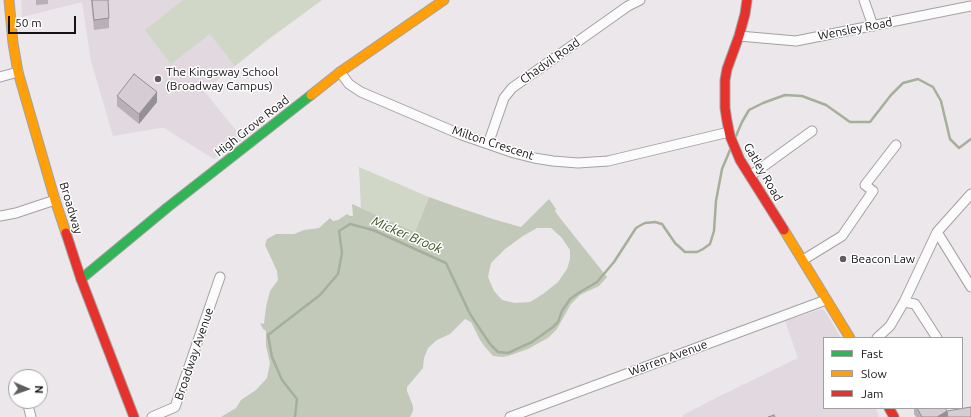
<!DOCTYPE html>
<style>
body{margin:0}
#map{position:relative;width:971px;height:417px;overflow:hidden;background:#ebe7ea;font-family:Ubuntu,sans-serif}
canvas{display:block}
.legend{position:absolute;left:823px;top:337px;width:140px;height:72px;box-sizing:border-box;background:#fff;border:1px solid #a1a0a1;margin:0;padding:5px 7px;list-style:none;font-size:12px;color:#151214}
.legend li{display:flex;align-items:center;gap:8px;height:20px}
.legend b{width:20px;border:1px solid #a1a0a1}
.north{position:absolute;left:8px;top:369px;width:40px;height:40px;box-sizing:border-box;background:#fff;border:1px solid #a1a0a1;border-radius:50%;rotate:92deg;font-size:11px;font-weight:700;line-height:16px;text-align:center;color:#151214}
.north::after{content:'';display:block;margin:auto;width:14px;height:18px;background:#605d5f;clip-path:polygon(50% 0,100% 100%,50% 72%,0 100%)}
.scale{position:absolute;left:8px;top:16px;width:68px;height:18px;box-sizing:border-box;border:2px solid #151214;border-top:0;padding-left:5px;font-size:12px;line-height:14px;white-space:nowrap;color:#151214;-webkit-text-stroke:3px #fff;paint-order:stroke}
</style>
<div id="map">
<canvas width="971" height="417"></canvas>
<ul class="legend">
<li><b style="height:5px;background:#30b455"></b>Fast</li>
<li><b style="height:5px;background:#ff9f0a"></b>Slow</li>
<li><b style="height:5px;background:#e5322d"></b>Jam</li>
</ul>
<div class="north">N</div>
<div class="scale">50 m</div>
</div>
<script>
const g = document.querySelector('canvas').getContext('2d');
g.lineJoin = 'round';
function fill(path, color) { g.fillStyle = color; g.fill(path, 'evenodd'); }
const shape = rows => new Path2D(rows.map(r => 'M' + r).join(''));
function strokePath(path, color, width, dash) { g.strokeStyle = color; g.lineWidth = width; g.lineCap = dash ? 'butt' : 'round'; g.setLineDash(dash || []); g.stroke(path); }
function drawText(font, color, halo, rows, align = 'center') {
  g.font = font + ' Ubuntu,sans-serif'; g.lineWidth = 3; g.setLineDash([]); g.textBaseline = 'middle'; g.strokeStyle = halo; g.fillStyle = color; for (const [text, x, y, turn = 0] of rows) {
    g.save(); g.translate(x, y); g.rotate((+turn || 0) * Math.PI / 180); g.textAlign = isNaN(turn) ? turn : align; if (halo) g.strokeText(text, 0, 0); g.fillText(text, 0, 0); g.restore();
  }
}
const built = shape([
 [21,0,322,0,270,38,204,91,243,139,238,143,236,142,214,159,164,128,160,128,113,136,91,61,82,2,22,17],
 [822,309,825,311,841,338,824,338,824,408,876,408,879,417,683,417,683,415,718,397,798,358,785,321]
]);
const green = shape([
 [183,0,322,0,270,38,235,66,210,34,171,64,145,30],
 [359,167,429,197,415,232,361,208]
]);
const forest = shape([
 [429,197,457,207,496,220,521,227,549,199,556,209,555,211,560,218,607,277,599,286,580,295,571,304,557,329,548,338,528,349,508,356,503,357,493,356,485,347,480,340,471,322,465,319,450,334,437,340,428,348,424,358,423,368,407,387,407,391,413,406,413,411,410,417,221,417,236,408,241,400,256,390,267,378,270,363,266,346,266,331,263,329,260,323,264,324,266,307,270,291,278,280,277,271,265,245,267,239,276,234,294,234,304,230,319,228,330,218,333,221,338,220,347,214,350,216,353,216,352,204,415,232],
 [537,228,551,228,562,238,570,250,570,259,567,269,558,282,543,294,530,302,515,303,502,300,494,291,488,277,491,263,505,249,523,236]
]);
const stream = shape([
 [736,136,742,122,749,110,763,103,785,95,802,96,826,105,850,122,870,122,891,95,903,83,918,79,933,87,941,101,950,139,959,148,971,139],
 [295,417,297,399,282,380,272,357,268,335,320,295,338,274,342,253,339,231,350,224,373,230,446,263,470,314,490,344,498,352,508,353,532,342,553,327,558,322,562,311,570,299,580,292,597,282,614,262,636,228,641,225,645,223,655,222,662,224,675,243,685,252,697,252,703,249,710,244,714,231,716,201,722,169,730,150]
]);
const street = shape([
 [864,0,873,26],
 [739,36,796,41,971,6],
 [340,72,349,84,361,92,462,135,514,153,534,158,553,161,578,163,608,161,729,132],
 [0,77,18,72],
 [488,144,504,98,512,88,628,6,640,0],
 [750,176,812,131],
 [0,216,16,213,55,200],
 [937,232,971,287],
 [803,260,842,236,873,191,865,185,896,145],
 [904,302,915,304,937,338],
 [877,338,890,326,904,302,937,232,971,194],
 [27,401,31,417],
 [152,417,175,407,220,277],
 [510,417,826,300]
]);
const fast = shape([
 [81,279,168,207,311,95]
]);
const slow = shape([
 [9,0,13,43,18,72,55,200,66,233],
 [311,95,340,72,444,0],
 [784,230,850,338]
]);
const jam = shape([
 [747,0,745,14,739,36,727,69,725,80,725,108,727,121,730,136,740,160,784,230],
 [66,233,81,279,134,417],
 [889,408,894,417]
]);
const wall = shape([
 [36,0,53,0,48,0,48,4,36,5],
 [91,0,108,0,109,18,109,28,94,30],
 [117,96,157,102,139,124,117,106],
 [914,408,945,408,947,411,971,417,916,417,914,414]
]);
const shadedWall = shape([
 [157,92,157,102,139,124,139,114],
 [947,411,947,417,937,417]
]);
const building = shape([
 [92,0,108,0,109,18,94,20,92,0],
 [134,74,157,92,139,114,117,96,134,74],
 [971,407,971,417,948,417,947,411,971,407],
 [917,408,945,408,947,411,937,417,922,417,917,408],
 [774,415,775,417,768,417,774,415]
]);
const markers = [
 [158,79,4,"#605d5f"],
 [843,259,4,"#605d5f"]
];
const streetNames = [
 ["Wensley Road",855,29,-11],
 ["Chadvil Road",550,61,-35],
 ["High Grove Road",252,126,-38],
 ["Milton Crescent",493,143,18],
 ["Gatley Road",763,172,60],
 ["Broadway",71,208,73],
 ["Broadway Avenue",194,354,-71],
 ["Warren Avenue",668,358,-20]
];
const poiNames = [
 ["The Kingsway School",166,72],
 ["(Broadway Campus)",166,86],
 ["Beacon Law",851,259]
];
const waterNames = [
 ["Micker Brook",407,235,23]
];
fill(built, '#e1d8e0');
fill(green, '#d0d7c7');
fill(forest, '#c2c9b9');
strokePath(stream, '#a5af9a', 2.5);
strokePath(street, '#a4a1a2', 11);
strokePath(fast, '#a4a1a2', 11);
strokePath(slow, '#a4a1a2', 11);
strokePath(jam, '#a4a1a2', 11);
strokePath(street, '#fcfbfc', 9);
strokePath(fast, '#30b455', 9);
strokePath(slow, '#ff9f0a', 9);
strokePath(jam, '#e5322d', 9);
fill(wall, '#b7b0b5');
fill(shadedWall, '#959094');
fill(building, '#d5cdd3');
strokePath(building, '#959094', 1);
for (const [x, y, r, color] of markers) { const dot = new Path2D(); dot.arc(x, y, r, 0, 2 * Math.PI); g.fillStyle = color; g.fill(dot); strokePath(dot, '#fff', 1.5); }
drawText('12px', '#151214', '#fff', streetNames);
drawText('12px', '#151214', '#fff', poiNames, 'left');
drawText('italic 13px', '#374d1d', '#fff', waterNames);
</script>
